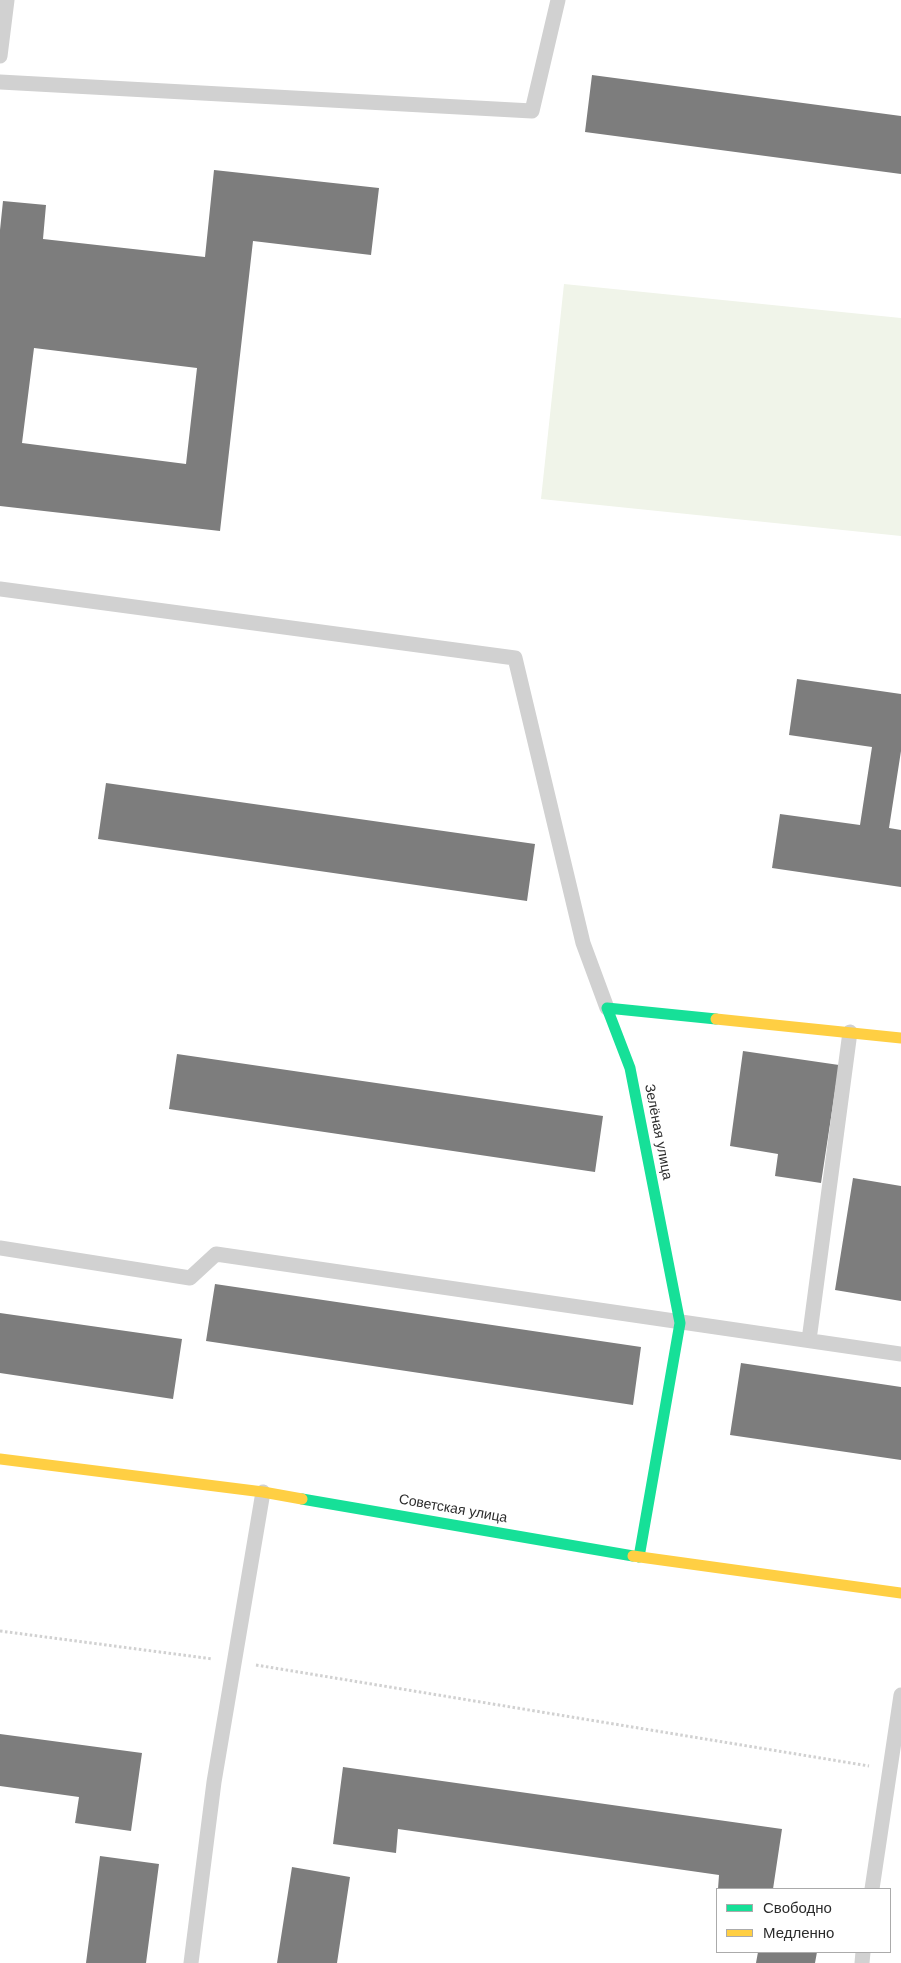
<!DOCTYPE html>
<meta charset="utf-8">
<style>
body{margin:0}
#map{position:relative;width:901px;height:1963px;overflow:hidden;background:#fff;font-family:Helvetica,sans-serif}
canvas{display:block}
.legend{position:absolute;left:716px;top:1888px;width:175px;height:65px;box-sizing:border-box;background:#fff;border:1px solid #ababab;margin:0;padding:6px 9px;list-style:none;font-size:15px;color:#2c2c2c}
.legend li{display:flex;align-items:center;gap:10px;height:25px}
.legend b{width:25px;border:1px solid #ababab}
</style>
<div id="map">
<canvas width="901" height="1963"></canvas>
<ul class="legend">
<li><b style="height:6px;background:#16e098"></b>Свободно</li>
<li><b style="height:6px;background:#ffcf43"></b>Медленно</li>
</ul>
</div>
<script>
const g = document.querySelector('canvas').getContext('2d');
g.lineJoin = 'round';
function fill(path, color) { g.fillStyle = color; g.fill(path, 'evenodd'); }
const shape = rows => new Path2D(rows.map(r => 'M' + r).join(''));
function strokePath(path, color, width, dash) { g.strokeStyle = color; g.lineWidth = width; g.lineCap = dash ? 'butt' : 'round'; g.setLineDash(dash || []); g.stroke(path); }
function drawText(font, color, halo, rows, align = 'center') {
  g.font = font + ' Helvetica,sans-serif'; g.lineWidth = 5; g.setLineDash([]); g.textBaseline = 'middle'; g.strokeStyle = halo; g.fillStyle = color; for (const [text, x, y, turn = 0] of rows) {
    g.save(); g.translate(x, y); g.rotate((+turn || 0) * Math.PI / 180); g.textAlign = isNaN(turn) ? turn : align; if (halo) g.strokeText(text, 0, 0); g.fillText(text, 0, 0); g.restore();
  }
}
const green = shape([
 [564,284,901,318,901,536,541,499]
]);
const building = shape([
 [592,75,901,116,901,174,585,132],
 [214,170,379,188,371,255,253,241,220,531,0,506,0,230,3,201,46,205,43,239,205,257],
 [34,348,197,368,186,464,22,443],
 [797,679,901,694,901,751,889,828,901,830,901,887,772,868,780,814,860,825,872,747,789,735],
 [106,783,535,844,527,901,98,839],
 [743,1051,839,1065,821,1183,775,1176,778,1154,730,1146],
 [177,1054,603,1116,595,1172,169,1109],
 [853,1178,901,1186,901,1301,835,1290],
 [215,1284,641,1347,633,1405,206,1341],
 [0,1313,182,1339,173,1399,0,1373],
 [741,1363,901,1387,901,1460,730,1435],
 [0,1734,142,1753,131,1831,75,1823,79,1797,0,1786],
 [343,1767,782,1829,773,1889,718,1889,719,1875,398,1829,396,1853,333,1844],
 [100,1856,159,1864,146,1963,86,1963],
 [292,1867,350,1877,337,1963,277,1963],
 [758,1952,817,1952,815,1963,756,1963]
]);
const path = shape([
 [0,1631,213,1659],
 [256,1665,869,1766]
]);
const lane = shape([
 [0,56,7,0],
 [0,82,532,111,558,0],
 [0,589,515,658,583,943,607,1008],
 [0,1248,190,1278,216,1254,901,1354],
 [809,1340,850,1032],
 [872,1889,901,1695],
 [191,1963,214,1782,263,1492],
 [862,1963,863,1952]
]);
const fast = shape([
 [302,1499,633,1556],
 [639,1557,680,1323,630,1068,607,1008,716,1019]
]);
const slow = shape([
 [716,1019,901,1038],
 [0,1459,263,1492,302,1499],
 [633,1556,901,1593]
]);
const streetNames = [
 ["Зелёная улица",658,1132,79],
 ["Советская улица",453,1509,10]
];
fill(green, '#f0f4e9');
fill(building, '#7d7d7d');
strokePath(path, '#d1d1d1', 3, [2.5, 2.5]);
strokePath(lane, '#d1d1d1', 15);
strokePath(fast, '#16e098', 11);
strokePath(slow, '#ffcf43', 11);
drawText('14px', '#2c2c2c', '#fff', streetNames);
</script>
